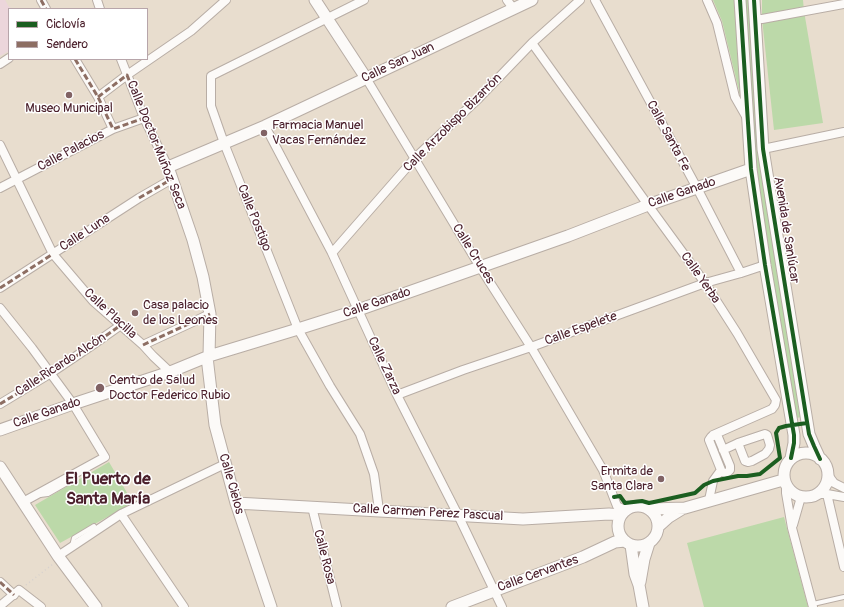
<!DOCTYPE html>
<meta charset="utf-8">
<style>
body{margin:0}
#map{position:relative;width:844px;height:607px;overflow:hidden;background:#e8ddce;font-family:Pangolin,sans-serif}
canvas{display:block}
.legend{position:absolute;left:8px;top:8px;width:140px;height:52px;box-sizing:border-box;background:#fff;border:1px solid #b7a5aa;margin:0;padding:5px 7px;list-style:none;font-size:12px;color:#4a1f2b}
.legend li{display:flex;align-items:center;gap:8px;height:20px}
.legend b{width:20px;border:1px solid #b7a5aa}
</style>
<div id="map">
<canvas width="844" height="607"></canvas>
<ul class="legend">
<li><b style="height:5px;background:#1b5e20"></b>Ciclovía</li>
<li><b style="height:5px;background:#8d6e63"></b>Sendero</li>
</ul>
</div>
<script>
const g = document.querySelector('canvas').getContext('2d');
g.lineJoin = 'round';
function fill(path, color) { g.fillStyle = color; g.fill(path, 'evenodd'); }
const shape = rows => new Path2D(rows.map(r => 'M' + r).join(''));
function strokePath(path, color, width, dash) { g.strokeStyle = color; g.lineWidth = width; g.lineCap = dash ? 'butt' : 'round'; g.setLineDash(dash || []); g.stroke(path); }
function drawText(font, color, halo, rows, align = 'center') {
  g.font = font + ' Pangolin,sans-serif'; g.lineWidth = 3; g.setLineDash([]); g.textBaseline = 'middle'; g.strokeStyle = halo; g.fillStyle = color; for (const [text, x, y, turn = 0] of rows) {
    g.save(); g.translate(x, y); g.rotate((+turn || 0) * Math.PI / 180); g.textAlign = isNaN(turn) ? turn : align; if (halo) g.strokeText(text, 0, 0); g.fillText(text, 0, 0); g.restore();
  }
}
const built = shape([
 [0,0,5,0,9,7,10,7,12,9,9,9,9,51,0,56]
]);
const green = shape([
 [713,0,734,0,742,99,740,95,722,21],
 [744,0,751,0,759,138,803,417,795,418,756,167],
 [762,0,803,0,804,11,823,123,774,130,762,19],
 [109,462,133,503,60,543,35,505],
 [784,517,808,607,704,607,687,543]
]);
const path = shape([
 [26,585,53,564]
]);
const lane = shape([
 [40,495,48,494,69,482],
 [72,546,74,538,94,526],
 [813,604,844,597]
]);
const street = shape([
 [41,0,46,9],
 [97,0,100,9],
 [364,0,211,76,211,106,224,143,298,329,330,386,360,434,374,474,379,510],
 [507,0,513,8],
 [595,0,697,188,741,273],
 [707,0,717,23,735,97,747,118],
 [755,19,762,19,844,4],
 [532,43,648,205,705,283,737,333,776,400,775,405,772,409,713,435,711,437,709,440,721,470,713,481,709,500],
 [75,59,98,97,113,129],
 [121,59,144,118,168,167],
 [0,64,9,58],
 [366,78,480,267,531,347,603,470,617,506,625,510],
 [98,97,127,75,191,31,226,0],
 [265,126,332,253,358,310,397,395,458,515,502,607],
 [0,145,53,254,93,301,143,345,153,356,170,372],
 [763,149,844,132],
 [0,188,113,129,144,118],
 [332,253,415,158,479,98,532,43,580,0],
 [0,288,139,198,172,179],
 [0,308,32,348,73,404,105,457,23,502],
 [143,345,210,314],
 [397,395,463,370,531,347,705,283,741,273,765,265],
 [0,404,51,373,94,344,121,325],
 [713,435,718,437,730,466,730,470,728,472,725,473,722,472,721,470],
 [723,450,738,443,765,434,767,435,770,445,769,449,765,454,752,461,748,462,745,461,738,443],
 [828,475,834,483,844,488],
 [786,486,786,493,792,528,813,607],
 [818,494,827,494,844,497],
 [827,494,844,567],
 [312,507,337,607],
 [121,514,184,607],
 [793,525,801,497],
 [58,556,121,514,225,464],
 [0,582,14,595],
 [0,606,19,590,41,607]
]);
const secondary = shape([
 [315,0,366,78],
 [740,0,751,169,765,265,794,435,794,443,791,458],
 [754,0,763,149,809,434,814,446,820,459],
 [209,356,210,314,203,277,193,240,168,167,265,126,532,0],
 [207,357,215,425,236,503,271,607],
 [0,430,73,404,170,372,209,356,298,329,358,310,568,236,648,205,751,169],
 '784 475a22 22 0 1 1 44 0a22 22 0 1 1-44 0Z',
 [0,467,58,556,96,607],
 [236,503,523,519,609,514,621,515],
 '618 526a20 20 0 1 1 40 0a20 20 0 1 1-40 0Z',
 [651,509,685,508,783,480],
 [659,526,669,517,682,509],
 [631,545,635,574,639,585,643,607],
 [640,582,644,559,649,543],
 [452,607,583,557,615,542,625,541]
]);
const quiet = shape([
 [41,0,46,9],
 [75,59,98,97,113,129,144,118],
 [98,97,127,75,144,118,168,167],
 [139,198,172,179],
 [0,288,53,254],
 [143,345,210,314],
 [0,404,51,373,94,344,121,325],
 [0,582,14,595]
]);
const cycleway = shape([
 [740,0,751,169,765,265,794,435,794,443,791,458],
 [754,0,763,149,809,434,814,446,820,459],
 [614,497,620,496,625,503,642,501,649,503,654,502,695,493,704,485,713,481,738,476,747,476,760,474,780,458,776,433,779,428,786,426,807,423]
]);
const markers = [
 [69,95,4,"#816264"],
 [264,133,4,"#816264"],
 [135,313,4,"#816264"],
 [100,388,5,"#816264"],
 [661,479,4,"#816264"]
];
const streetNames = [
 ["Calle San Juan",398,63,-25],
 ["Calle Arzobispo Bizarrón",453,123,-45],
 ["Calle Santa Fe",668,136,62],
 ["Calle Doctor Muñoz Seca",156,145,68],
 ["Calle Palacios",71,151,-28],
 ["Calle Ganado",682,193,-19],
 ["Calle Postigo",254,218,68],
 ["Avenida de Sanlúcar",786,230,81],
 ["Calle Luna",85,233,-33],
 ["Calle Cruces",473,254,58],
 ["Calle Yerba",700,278,55],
 ["Calle Ganado",377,303,-19],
 ["Calle Placilla",110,314,43],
 ["Calle Espelete",581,329,-20],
 ["Calle Ricardo Alcón",61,365,-33],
 ["Calle Zarza",384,366,65],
 ["Calle Ganado",47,413,-19],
 ["Calle Cielos",231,484,74],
 ["Calle Carmen Perez Pascual",428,513,3],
 ["Calle Rosa",324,557,76],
 ["Calle Cervantes",538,574,-20]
];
const poiNames = [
 ["Museo Municipal",69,109,"center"],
 ["Farmacia Manuel",272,126],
 ["Vacas Fernández",272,141],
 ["Casa palacio",143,306],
 ["de los Leones",143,321],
 ["Centro de Salud",109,381],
 ["Doctor Federico Rubio",109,396],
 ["Ermita de",653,472,"right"],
 ["Santa Clara",653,487,"right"]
];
const districtNames = [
 ["El Puerto de",108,480],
 ["Santa María",108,500]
];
fill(built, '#ecd6db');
fill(green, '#bcd9a9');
strokePath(lane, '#b8ada5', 6);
strokePath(street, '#b8ada5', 10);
strokePath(secondary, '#b8ada5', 13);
strokePath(path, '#d6d1ce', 1.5, [1, 3]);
strokePath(lane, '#fcfaf8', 4);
strokePath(street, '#fcfaf8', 8);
strokePath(secondary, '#fcfaf8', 11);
strokePath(quiet, '#8d6e63', 3, [6, 3]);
strokePath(cycleway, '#1b5e20', 4);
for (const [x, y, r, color] of markers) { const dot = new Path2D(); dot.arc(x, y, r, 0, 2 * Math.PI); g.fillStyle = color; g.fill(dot); strokePath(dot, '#fff', 1.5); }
drawText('13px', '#4a1f2b', '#fff', streetNames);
drawText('13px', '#4a1f2b', '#fff', poiNames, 'left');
drawText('bold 17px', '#4a1f2b', '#fff', districtNames);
</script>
